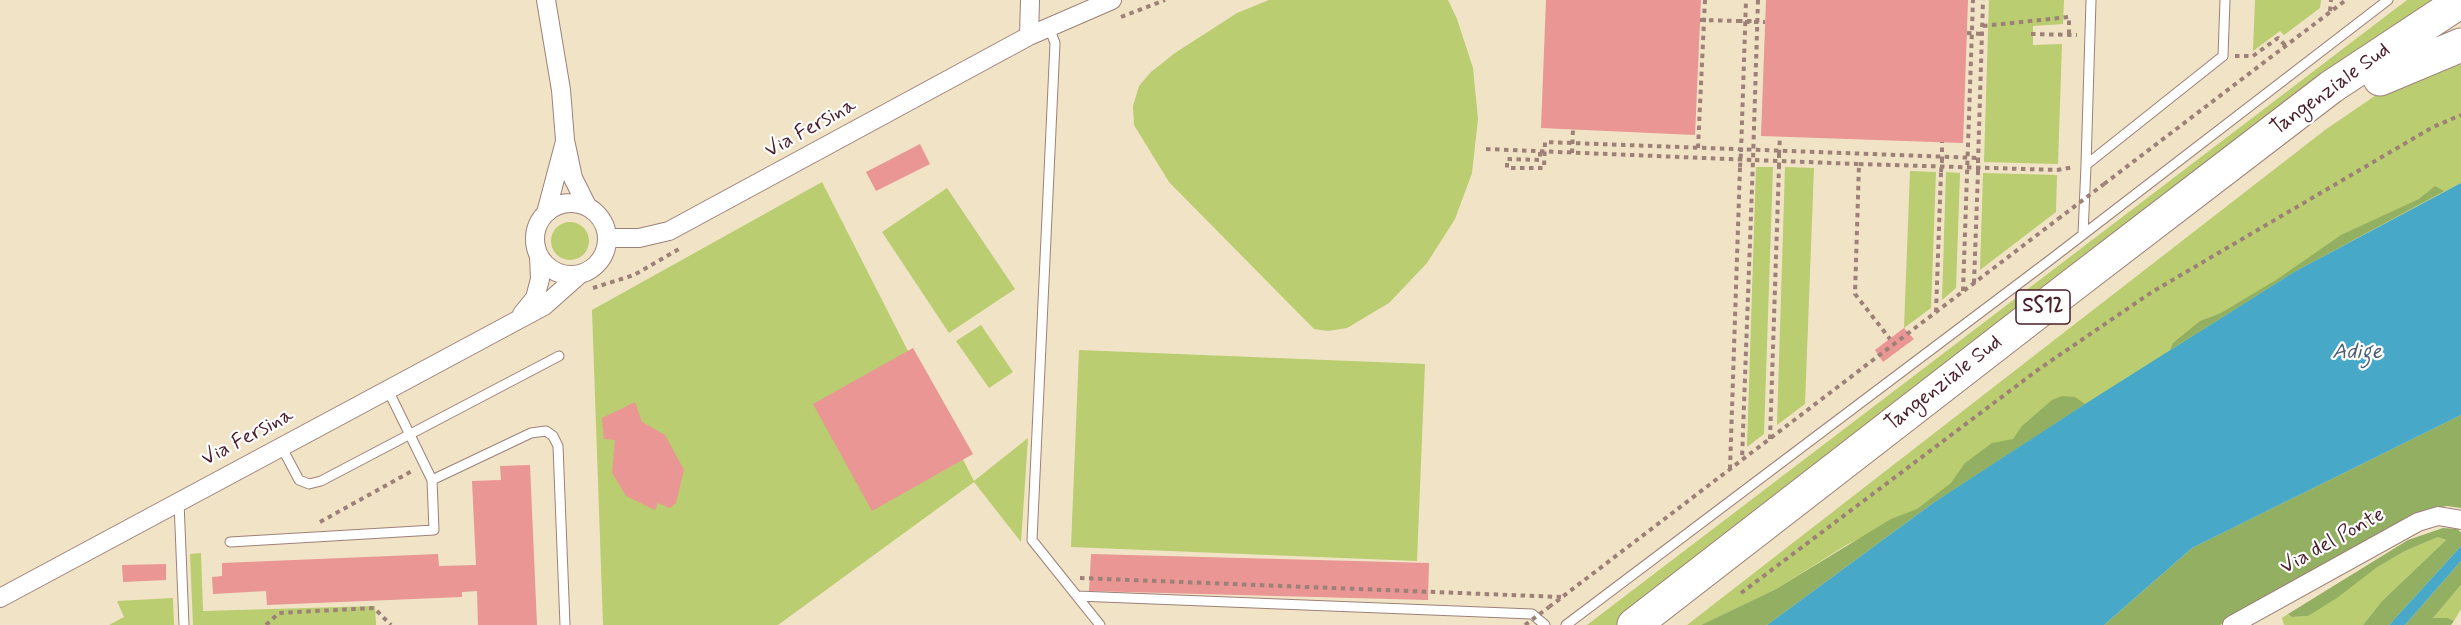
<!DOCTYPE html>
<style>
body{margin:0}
canvas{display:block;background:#f0e3c6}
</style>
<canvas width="2461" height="625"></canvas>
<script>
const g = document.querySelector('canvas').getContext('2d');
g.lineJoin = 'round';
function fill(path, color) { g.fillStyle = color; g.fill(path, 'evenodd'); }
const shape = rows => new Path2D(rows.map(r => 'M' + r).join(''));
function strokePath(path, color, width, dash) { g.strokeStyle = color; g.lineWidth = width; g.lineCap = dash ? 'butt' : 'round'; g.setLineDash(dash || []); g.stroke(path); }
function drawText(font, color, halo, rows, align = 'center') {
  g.font = font + ' Mynerve,sans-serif'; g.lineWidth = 4.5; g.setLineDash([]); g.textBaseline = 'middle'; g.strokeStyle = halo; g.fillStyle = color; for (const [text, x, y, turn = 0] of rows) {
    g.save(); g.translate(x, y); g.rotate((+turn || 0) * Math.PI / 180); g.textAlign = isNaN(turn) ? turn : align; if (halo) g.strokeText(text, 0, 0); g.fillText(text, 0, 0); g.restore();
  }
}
const green = shape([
 [1269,0,1448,0,1457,19,1473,68,1478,119,1472,173,1455,219,1427,263,1389,303,1347,328,1328,331,1314,329,1169,182,1134,125,1133,106,1139,86,1151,72,1175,53,1237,13],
 [1989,0,2064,0,2063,24,2033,26,2033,45,2062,44,2058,164,1984,162],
 [2255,0,2321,0,2320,8,2284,35,2280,31,2253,51],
 [2407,0,2443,0,2032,302,1617,625,1587,625],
 [2461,58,2461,183,2294,272,1933,503,1848,544,1776,589,1701,625,1687,625,2325,130,2388,87],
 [1756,167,1773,167,1764,434,1747,447],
 [1785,167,1814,168,1805,404,1777,425],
 [1910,171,1936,172,1931,308,1904,328],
 [1946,172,1960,173,1956,288,1942,300],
 [1983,173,2057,175,2056,212,1980,270],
 [822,182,974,481,1028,438,1021,542,974,482,778,625,603,625,592,310],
 [947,188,1015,289,949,333,882,232],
 '551 241a19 19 0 1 1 38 0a19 19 0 1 1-38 0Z',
 [981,325,1013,372,989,388,956,341],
 [1079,350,1425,364,1417,561,1071,547],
 [2438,537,2446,540,2382,601,2363,625,2284,625,2282,618,2288,614,2292,617,2308,616,2376,568,2405,551],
 [201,553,203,611,375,606,376,625,193,625,190,554],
 [2461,585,2461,609,2454,621,2448,618,2432,619],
 [173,598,174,625,109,625,124,617,117,601]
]);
const forest = shape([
 [2435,186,2444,191,2294,272,2170,350,2173,343,2200,321,2221,313,2276,280,2341,235,2419,199],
 [2062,396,2075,397,2085,404,1933,503,1767,625,1701,625,1776,589,1891,519,1917,509,1951,483,1965,463,1992,443,2013,439,2022,426,2052,400],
 [2461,415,2461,508,2447,506,2431,509,2220,625,2104,625,2192,548],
 [2443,528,2458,529,2461,533,2461,546,2389,625,2363,625,2382,601,2446,540,2438,537,2405,551,2376,568,2337,598,2308,616,2292,617,2288,614,2408,540],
 [2461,561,2461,585,2433,618,2448,618,2454,621,2451,625,2405,625]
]);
const water = shape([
 [2461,183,2461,415,2192,548,2104,625,1767,625,1933,503,2085,404,2294,272],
 [2461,546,2461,561,2405,625,2389,625]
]);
const building = shape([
 [1546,0,1701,0,1695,135,1541,128],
 [1766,0,1968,0,1963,143,1761,136],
 [920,144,930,164,876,191,866,172],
 [1904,328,1914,339,1883,362,1875,350],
 [913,348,973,454,872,511,813,404],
 [635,402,642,422,665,435,684,470,676,503,670,508,658,503,655,510,626,496,612,473,615,440,604,439,602,418],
 [530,465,537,625,478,625,477,591,462,592,462,597,267,605,266,591,213,594,212,577,222,576,222,563,438,554,439,566,476,565,472,481,501,480,500,466],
 [1091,554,1429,563,1428,600,1089,591],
 [166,564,166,580,123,582,122,565]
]);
const path = shape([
 [1758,0,1753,160,1859,164,1855,294,1890,339],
 [2330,11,2331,0],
 [1121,17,1165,0],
 [1738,21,1757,21],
 [1983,26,2069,17,2069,35],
 [2031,34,2077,35],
 [2235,56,2253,56,2278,38,2286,46],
 [1698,148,1705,0],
 [1486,149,1753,160,1742,459],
 [1540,152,1540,160,1507,159,1507,168,1544,168,1545,142,1978,158],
 [1741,152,1746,0],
 [1572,153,1573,130],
 [1779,154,1780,137],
 [1942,161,1942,142],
 [1978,162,1983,0],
 [1859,164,2057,170,2074,167],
 [2104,184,2346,0],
 [1974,283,1978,172],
 [593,288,634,275,679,249],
 [1963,291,1973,0],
 [1936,312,1941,172],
 [1770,439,1779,167],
 [1730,469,1740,167],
 [320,522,412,471],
 [1080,578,1561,597],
 [1741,593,2039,369,2152,292,2433,127,2461,115],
 [1549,607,2058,219],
 [266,625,279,613,374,608,391,625]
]);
const lane = shape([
 [2091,0,2086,165,2223,56,2225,0],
 [1049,27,1055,43,1032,540,1100,625],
 [2083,234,2086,165],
 [281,446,299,480,309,484,321,481,559,356],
 [432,480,531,433,546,431,553,436,558,446,565,625],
 [179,502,184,625],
 [230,542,434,530,432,480,387,388],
 [1077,596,1532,614,1545,625],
 [1566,625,2050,260,2388,0]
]);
const street = shape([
 [546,0,561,90,565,140,573,178,587,206],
 [1029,36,1030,0],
 '535 239a36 36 0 1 1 72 0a36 36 0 1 1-72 0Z',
 [546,213,564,145],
 [607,238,639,238,669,231,1029,36,1112,0],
 [522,314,535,298,540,279,539,256],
 [0,598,544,306,580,274],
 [2232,625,2418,522,2438,516,2461,520]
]);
const highway = shape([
 [2380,79,2461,45],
 [1634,625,2074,284,2331,87,2461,1]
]);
const pathBridge = shape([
 [1700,20,1738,21],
 [1745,22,1765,22],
 [1967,33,1982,34],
 [1740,167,1741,152],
 [1779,167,1779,154],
 [1941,172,1942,161],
 [1978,172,1978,162],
 [2058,219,2104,184],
 [1525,625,1549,607]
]);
const shields = [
 [2043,307,54]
];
const shieldNames = [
 ["SS12",2043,307]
];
const streetNames = [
 ["Tangenziale Sud",2331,90,-36],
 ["Via Fersina",811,129,-29],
 ["Tangenziale Sud",1944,384,-38],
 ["Via Fersina",248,438,-28],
 ["Via del Ponte",2333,542,-29]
];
const waterNames = [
 ["Adige",2357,353]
];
fill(green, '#bacd70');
fill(forest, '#93b062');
fill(water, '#47a8c7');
fill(building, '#e99694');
strokePath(lane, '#9d8178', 11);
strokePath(street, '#9d8178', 20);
strokePath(highway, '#9d8178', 35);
strokePath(path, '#9d8178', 4, [4.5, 4.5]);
strokePath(lane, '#fff', 9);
strokePath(street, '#fff', 18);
strokePath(highway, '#fff', 33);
strokePath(pathBridge, '#9d8178', 4, [4.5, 4.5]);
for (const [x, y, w] of shields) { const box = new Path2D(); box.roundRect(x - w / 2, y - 17, w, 34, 4.5); g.fillStyle = '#fff'; g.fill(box); strokePath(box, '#4a1f2b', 1.5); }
drawText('bold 20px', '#4a1f2b', null, shieldNames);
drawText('21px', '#4a1f2b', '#fff', streetNames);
drawText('italic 22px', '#495d71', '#fff', waterNames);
</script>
